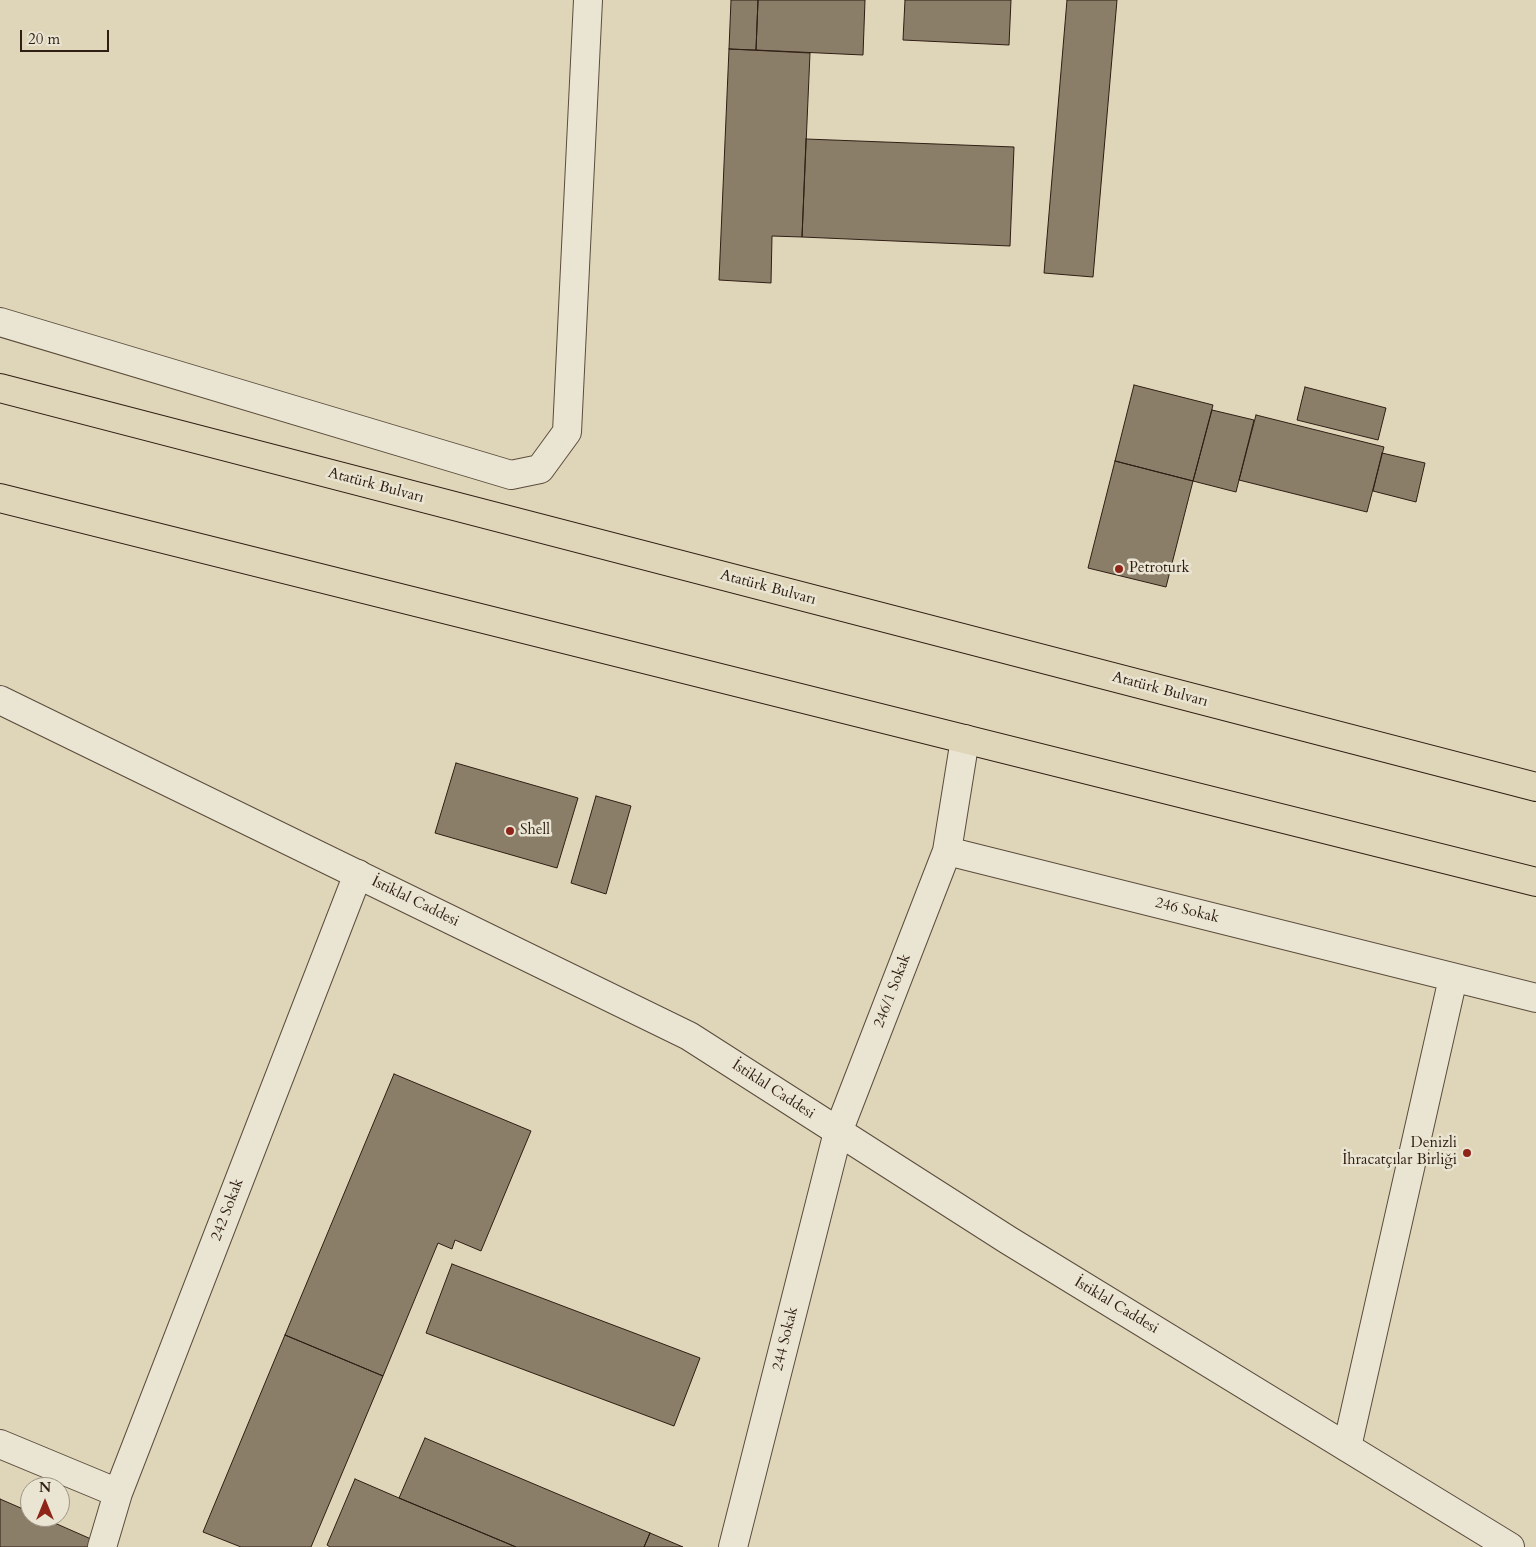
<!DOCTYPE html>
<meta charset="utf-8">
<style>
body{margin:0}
#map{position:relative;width:1536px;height:1547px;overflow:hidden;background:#dfd6b9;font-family:Cardo,serif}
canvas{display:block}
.north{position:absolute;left:20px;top:1477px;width:50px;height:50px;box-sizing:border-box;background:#eae4d2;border:1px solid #9f9586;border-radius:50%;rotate:0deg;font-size:14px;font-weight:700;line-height:20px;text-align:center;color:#2f1e13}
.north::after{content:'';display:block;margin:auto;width:18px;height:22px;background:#8f2418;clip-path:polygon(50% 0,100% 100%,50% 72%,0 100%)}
.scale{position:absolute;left:20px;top:30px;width:89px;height:22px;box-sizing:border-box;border:2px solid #2f1e13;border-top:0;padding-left:6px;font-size:15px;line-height:18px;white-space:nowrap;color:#2f1e13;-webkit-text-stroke:4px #eae4d2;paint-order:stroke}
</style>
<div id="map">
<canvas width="1536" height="1547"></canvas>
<div class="north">N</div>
<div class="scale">20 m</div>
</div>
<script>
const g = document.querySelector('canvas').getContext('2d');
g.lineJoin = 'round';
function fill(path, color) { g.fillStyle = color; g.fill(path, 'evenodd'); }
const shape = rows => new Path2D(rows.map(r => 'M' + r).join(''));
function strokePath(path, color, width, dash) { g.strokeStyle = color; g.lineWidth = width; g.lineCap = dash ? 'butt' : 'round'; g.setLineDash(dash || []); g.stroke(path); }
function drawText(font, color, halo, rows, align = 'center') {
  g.font = font + ' Cardo,serif'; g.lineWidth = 5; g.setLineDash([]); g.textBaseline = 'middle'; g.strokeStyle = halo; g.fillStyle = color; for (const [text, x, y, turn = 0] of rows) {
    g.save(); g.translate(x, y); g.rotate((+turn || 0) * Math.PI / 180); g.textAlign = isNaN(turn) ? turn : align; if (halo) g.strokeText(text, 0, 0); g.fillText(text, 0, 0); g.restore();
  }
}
const building = shape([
 [731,0,758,0,756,50,729,49,731,0],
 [758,0,865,0,863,55,756,50,758,0],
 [905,0,1011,0,1009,45,903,40,905,0],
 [1067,0,1117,0,1093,277,1044,273,1067,0],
 [729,49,810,53,802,237,772,236,771,283,719,280,729,49],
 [806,139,1014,147,1010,246,802,237,806,139],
 [1134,385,1213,405,1193,481,1115,461,1134,385],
 [1305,387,1386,408,1378,440,1297,420,1305,387],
 [1212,410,1254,420,1236,492,1193,481,1212,410],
 [1256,415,1384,447,1367,512,1239,480,1256,415],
 [1382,453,1425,463,1416,502,1373,491,1382,453],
 [1115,461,1193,481,1166,587,1088,568,1115,461],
 [456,763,578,798,557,868,435,833,456,763],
 [596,796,631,806,606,894,571,883,596,796],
 [394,1074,531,1131,481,1251,455,1240,452,1249,438,1243,383,1376,285,1335,394,1074],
 [452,1264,700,1358,674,1426,426,1333,452,1264],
 [285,1335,383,1376,311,1547,241,1547,203,1532,285,1335],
 [425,1438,650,1533,644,1547,516,1547,399,1498,425,1438],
 [355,1479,399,1498,516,1547,330,1547,327,1545,355,1479],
 [0,1499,30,1512,30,1517,41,1517,91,1539,88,1547,0,1547,0,1499],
 [650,1533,683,1547,644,1547,650,1533]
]);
const minor = shape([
 [0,322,511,475,540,469,567,432,588,0],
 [965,739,947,851,1536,998],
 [0,1444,118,1493],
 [1347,1447,1453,978],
 [102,1547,118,1493,358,874],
 [733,1547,838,1132,947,851]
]);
const tertiary = shape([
 [0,700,689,1036,1008,1240,1510,1547]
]);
const primary = shape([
 [0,388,1536,787],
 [0,498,1536,882]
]);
const markers = [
 [1119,569,5,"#8f2418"],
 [510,831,5,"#8f2418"],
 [1467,1153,5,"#8f2418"]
];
const streetNames = [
 ["Atatürk Bulvarı",376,486,15],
 ["Atatürk Bulvarı",768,588,15],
 ["Atatürk Bulvarı",1160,690,15],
 ["İstiklal Caddesi",415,902,26],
 ["246 Sokak",1187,911,14],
 ["246/1 Sokak",893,991,-69],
 ["İstiklal Caddesi",773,1090,33],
 ["242 Sokak",228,1210,-69],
 ["İstiklal Caddesi",1116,1306,31],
 ["244 Sokak",786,1339,-76]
];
const poiNames = [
 ["Petroturk",1129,569],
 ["Shell",520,831],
 ["Denizli",1457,1144,"right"],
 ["İhracatçılar Birliği",1457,1161,"right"]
];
fill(building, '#8b7e69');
strokePath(building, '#2f1e13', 1);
strokePath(minor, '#5b4c3c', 30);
strokePath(tertiary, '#5b4c3c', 30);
strokePath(primary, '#2f1e13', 30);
strokePath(minor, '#eae4d2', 28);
strokePath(tertiary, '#eae4d2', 28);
strokePath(primary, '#dfd6b9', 28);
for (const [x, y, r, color] of markers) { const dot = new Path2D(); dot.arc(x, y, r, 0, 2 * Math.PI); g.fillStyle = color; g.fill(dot); strokePath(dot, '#eae4d2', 2); }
drawText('15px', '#2f1e13', '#eae4d2', streetNames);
drawText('15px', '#2f1e13', '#eae4d2', poiNames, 'left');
</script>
